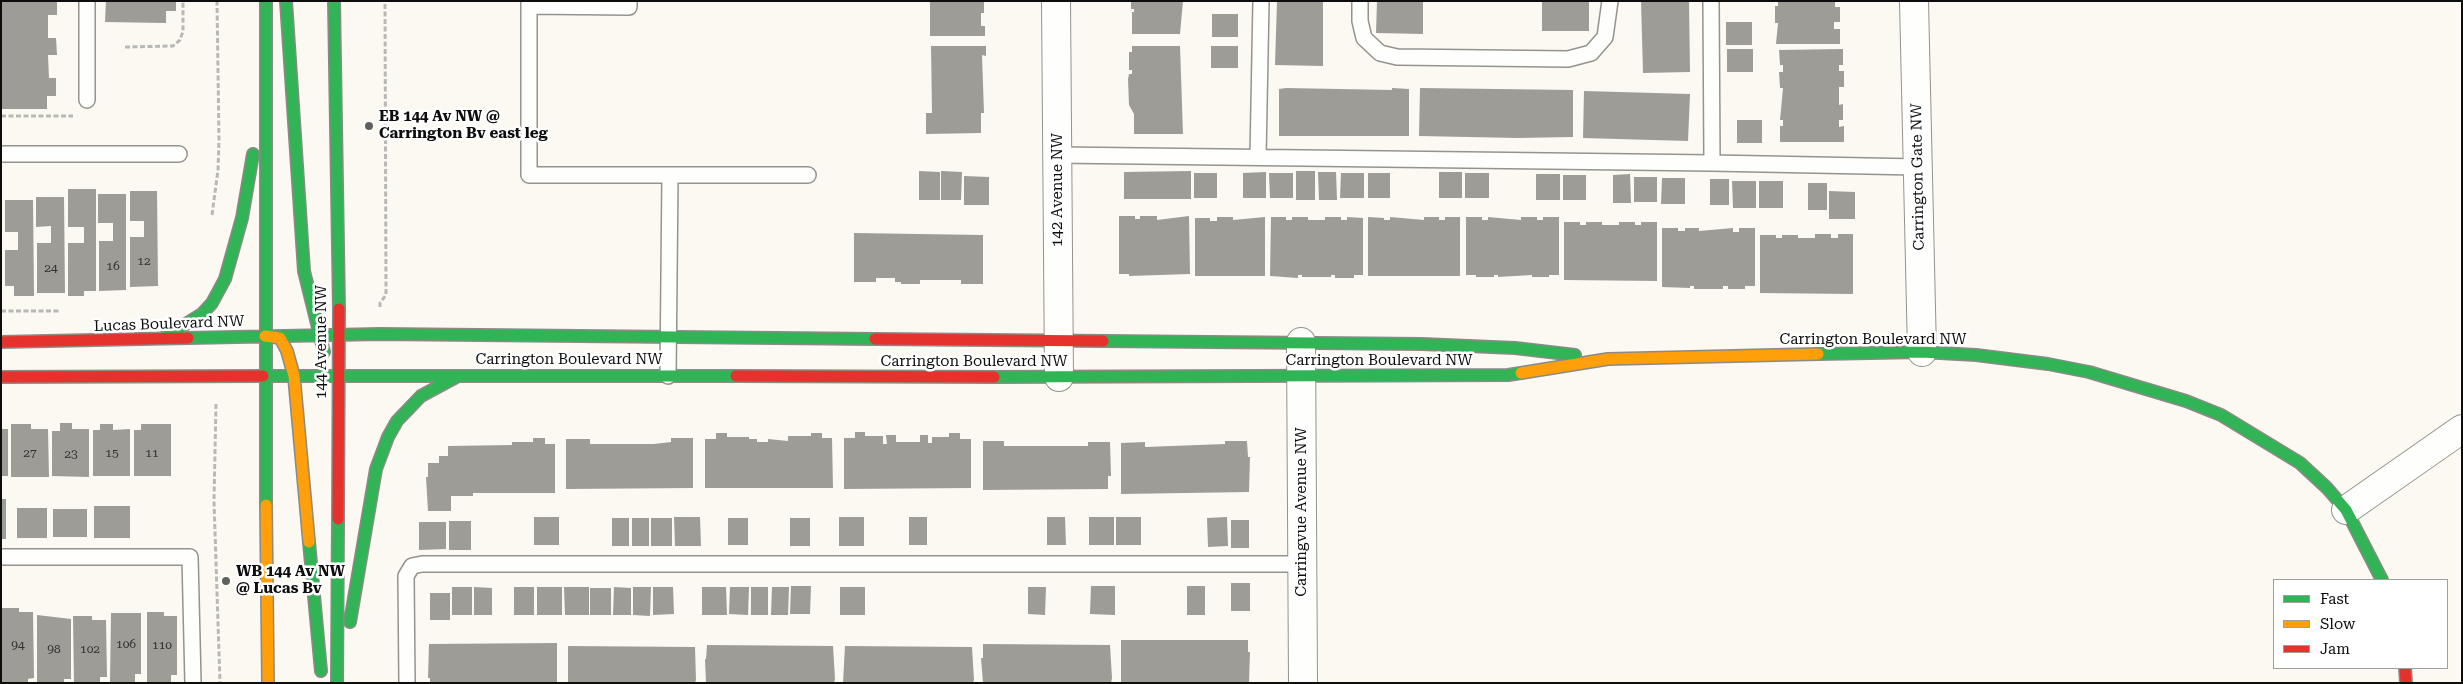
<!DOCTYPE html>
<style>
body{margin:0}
#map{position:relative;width:2463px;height:684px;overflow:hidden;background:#fbf9f1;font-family:"Roboto Serif",serif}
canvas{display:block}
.frame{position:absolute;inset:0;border:2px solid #0d0d0d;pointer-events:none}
.legend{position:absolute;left:2273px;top:579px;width:175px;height:90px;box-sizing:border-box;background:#fff;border:1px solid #9e9e9e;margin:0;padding:6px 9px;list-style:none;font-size:15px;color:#0d0d0d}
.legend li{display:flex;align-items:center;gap:10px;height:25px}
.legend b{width:25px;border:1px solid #9e9e9e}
</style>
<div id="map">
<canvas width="2463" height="684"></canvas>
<div class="frame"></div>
<ul class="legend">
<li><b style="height:6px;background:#30b455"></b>Fast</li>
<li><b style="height:6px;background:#ff9f0a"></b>Slow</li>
<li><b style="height:6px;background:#e5322d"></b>Jam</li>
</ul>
</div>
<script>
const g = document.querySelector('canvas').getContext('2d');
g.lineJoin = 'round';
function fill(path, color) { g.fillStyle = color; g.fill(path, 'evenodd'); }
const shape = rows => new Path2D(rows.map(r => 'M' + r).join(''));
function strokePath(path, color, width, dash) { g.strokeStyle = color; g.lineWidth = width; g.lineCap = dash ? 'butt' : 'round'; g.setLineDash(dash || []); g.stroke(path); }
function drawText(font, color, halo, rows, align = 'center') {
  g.font = font + ' "Roboto Serif",serif'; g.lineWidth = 5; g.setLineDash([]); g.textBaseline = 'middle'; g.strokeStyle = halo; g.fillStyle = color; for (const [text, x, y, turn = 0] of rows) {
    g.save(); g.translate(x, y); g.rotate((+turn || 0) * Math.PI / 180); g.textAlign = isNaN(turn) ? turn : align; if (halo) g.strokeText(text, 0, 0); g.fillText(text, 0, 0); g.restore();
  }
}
const building = shape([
 [1,1,57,1,57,15,48,15,48,38,56,38,57,55,48,55,49,78,56,78,56,96,47,96,47,109,1,109],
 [106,1,176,1,176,11,166,11,166,23,105,22],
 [930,1,984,2,984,13,981,13,981,26,985,26,985,36,930,36],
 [1131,1,1183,1,1180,34,1132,34,1132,12,1134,12,1134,9,1131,9],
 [1277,1,1323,1,1323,66,1275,65],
 [1377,1,1423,1,1423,34,1376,33],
 [1542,1,1589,1,1589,31,1542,31],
 [1641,1,1689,1,1690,72,1643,73],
 [1778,1,1835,1,1835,7,1840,7,1840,22,1834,22,1834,29,1840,29,1840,44,1776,44,1778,23,1775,23,1775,6,1778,6],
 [1212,14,1238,14,1238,37,1212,37],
 [1726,22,1752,22,1752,45,1726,45],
 [931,46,986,46,986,56,982,55,984,113,981,113,981,133,926,134,926,113,932,113],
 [1132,46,1180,46,1183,134,1134,134,1134,114,1129,105,1128,79,1129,74,1132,74,1132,70,1129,70,1129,52,1132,52],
 [1211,46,1238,46,1238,68,1211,68],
 [1727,49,1753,49,1753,72,1727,72],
 [1843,49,1843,65,1839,65,1839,71,1844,71,1844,87,1839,87,1839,105,1843,104,1843,120,1839,120,1839,127,1844,126,1844,142,1780,142,1780,126,1783,126,1783,120,1780,120,1783,88,1780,88,1779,72,1783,72,1783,65,1780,65,1779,50],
 [1286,88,1392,90,1392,88,1409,89,1409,136,1279,136,1279,89],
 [1420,88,1573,90,1573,137,1517,138,1419,136],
 [1584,91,1690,94,1688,141,1583,138],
 [1737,120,1762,120,1762,143,1737,143],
 [919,171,940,172,940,200,919,200],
 [941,171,962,172,961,200,941,200],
 [1191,171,1191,199,1124,199,1124,172],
 [1296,171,1315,171,1315,200,1296,200],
 [1266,172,1266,198,1243,198,1243,173],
 [1318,172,1336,172,1337,200,1319,200],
 [1439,172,1462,172,1462,198,1439,198],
 [1194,173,1217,173,1217,198,1194,198],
 [1269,173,1293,173,1293,198,1270,198],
 [1341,173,1364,173,1364,198,1340,198],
 [1368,173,1390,173,1390,198,1368,198],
 [1465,173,1489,173,1489,198,1465,198],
 [1536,174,1560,174,1560,200,1536,200],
 [1630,174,1631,203,1613,203,1613,175],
 [1563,175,1586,175,1586,200,1563,200],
 [964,176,989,177,989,205,964,205],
 [1634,177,1657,177,1657,202,1634,202],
 [1662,178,1685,178,1685,204,1661,204],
 [1710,179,1729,179,1729,205,1710,205],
 [1732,181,1756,181,1756,208,1733,208],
 [1759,181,1783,181,1783,208,1759,208],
 [1808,183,1827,183,1827,210,1808,210],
 [68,189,96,189,96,291,84,291,84,296,68,296,68,243,84,243,84,227,68,227],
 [130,191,157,191,158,286,130,287,130,237,144,237,144,221,130,221],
 [1829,191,1855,192,1855,219,1829,219],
 [98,194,126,194,126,290,99,291,99,241,113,241,113,223,98,223],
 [36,197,64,197,65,293,37,293,37,243,51,243,51,226,36,227],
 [5,200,33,200,34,296,14,296,14,286,5,286,5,250,18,250,18,232,5,232],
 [1119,216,1135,216,1135,219,1140,219,1140,216,1157,216,1157,220,1189,216,1190,274,1129,276,1129,274,1119,274],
 [1217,217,1233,217,1233,220,1265,217,1265,276,1195,276,1195,218,1210,218,1210,221,1217,221],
 [1271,217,1286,217,1286,220,1292,220,1292,217,1308,217,1308,220,1325,220,1325,217,1341,217,1341,220,1347,220,1347,217,1363,218,1363,275,1354,275,1354,278,1335,278,1335,275,1331,275,1331,277,1302,277,1302,275,1298,275,1298,278,1270,276],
 [1368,217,1384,218,1384,220,1390,220,1390,217,1424,220,1424,217,1439,217,1439,220,1445,220,1445,217,1460,217,1460,276,1368,276],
 [1466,217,1482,217,1482,220,1488,220,1488,217,1521,220,1521,217,1537,217,1537,220,1543,220,1543,217,1559,217,1559,275,1549,275,1549,277,1532,277,1532,275,1498,277,1498,275,1494,275,1494,277,1476,277,1476,275,1466,275],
 [1564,222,1580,222,1580,225,1586,225,1586,222,1602,222,1602,225,1619,225,1619,222,1635,222,1635,225,1641,225,1641,222,1657,222,1657,281,1564,280],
 [1662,228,1678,228,1678,231,1685,231,1685,228,1699,228,1699,231,1733,228,1733,232,1739,232,1739,228,1755,228,1755,286,1745,286,1745,289,1728,289,1728,286,1723,286,1723,289,1694,289,1694,286,1690,286,1690,288,1662,287],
 [854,233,983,235,983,284,961,284,961,280,920,280,920,284,901,284,901,282,895,282,895,278,876,278,876,282,854,282],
 [1815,234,1831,234,1831,238,1838,238,1838,234,1853,234,1853,294,1760,293,1760,235,1776,235,1776,238,1782,238,1782,235,1798,235,1798,238,1815,238],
 [60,423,72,423,72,429,89,429,89,477,52,476,52,431,60,431],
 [11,424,31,424,31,429,48,429,49,477,11,477],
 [100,424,113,424,113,430,130,429,130,476,93,476,93,430,100,430],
 [141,424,171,424,171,476,134,476,134,430,141,430],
 [1,429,8,429,8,476,1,476],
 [855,432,865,432,865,436,883,436,883,444,887,444,886,435,896,435,896,442,920,442,920,435,928,435,928,443,932,443,932,437,949,437,949,433,960,433,960,439,971,439,971,488,844,489,844,438,855,438],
 [716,433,727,433,727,437,749,437,749,439,757,439,757,442,768,442,768,439,788,441,788,436,811,436,811,433,822,433,822,438,832,438,833,488,705,488,705,439,716,439],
 [533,438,545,438,545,444,555,444,555,493,473,493,473,496,451,496,451,511,428,511,426,477,428,477,428,463,439,463,439,456,448,456,448,446,512,445,512,442,533,442],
 [671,438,693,438,693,488,566,489,566,439,590,439,590,444,654,444,671,442],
 [983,441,1004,441,1004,446,1088,446,1088,442,1110,442,1111,476,1108,476,1108,489,983,490],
 [1225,441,1247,441,1248,457,1250,457,1249,492,1121,494,1121,443,1145,442,1145,447,1225,444],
 [1,499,6,499,6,539,1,539],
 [94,506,130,506,130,538,94,538],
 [17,508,47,508,47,538,17,538],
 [53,509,87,509,87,537,53,537],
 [534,517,559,517,559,545,534,545],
 [674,517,700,517,701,546,675,546],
 [839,517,864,517,864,546,839,546],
 [909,517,927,517,927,545,909,545],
 [1047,517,1065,517,1066,545,1047,545],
 [1089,517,1114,517,1114,545,1089,545],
 [1116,517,1141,517,1141,545,1116,545],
 [1227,517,1228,546,1208,547,1207,518],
 [612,518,629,518,629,546,612,546],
 [632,518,649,518,649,546,632,546],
 [651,518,672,518,672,546,651,546],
 [728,518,748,518,748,545,728,545],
 [790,518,810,518,810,546,790,546],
 [1231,520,1249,520,1249,548,1231,548],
 [449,521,471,521,471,550,449,550],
 [419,522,446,522,446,549,419,550],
 [1231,583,1250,583,1250,611,1231,611],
 [791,586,811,586,810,614,790,614],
 [1091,586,1115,586,1115,615,1090,614],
 [1187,586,1205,586,1205,615,1187,615],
 [452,587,472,587,472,615,452,615],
 [474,587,492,588,492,615,474,615],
 [514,587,534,587,534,615,514,615],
 [537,587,562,587,562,615,537,615],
 [564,587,589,587,589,615,565,615],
 [614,587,631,588,631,615,613,615],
 [633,587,651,587,650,616,633,615],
 [653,587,673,587,674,614,653,615],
 [702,587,726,587,727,615,702,615],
 [730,587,749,587,748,615,729,614],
 [751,587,768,587,768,615,751,615],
 [772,587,789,587,788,615,771,615],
 [840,587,865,587,865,615,840,615],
 [1028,587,1046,587,1045,615,1028,614],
 [590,588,611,588,611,615,590,615],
 [430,593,450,593,450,620,430,620],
 [2,608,19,608,19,612,33,612,34,678,28,679,28,683,2,683],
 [147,612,164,612,164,616,177,616,177,675,171,675,171,683,147,683],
 [111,613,141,613,141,674,135,674,135,683,110,683],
 [37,615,71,619,71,679,64,679,64,683,37,683],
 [73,616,92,616,92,620,106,620,107,677,100,677,100,683,74,683],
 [1121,640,1248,640,1248,652,1250,652,1249,683,1121,683],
 [557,643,557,683,430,683,430,678,428,678,429,644],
 [983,644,1110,645,1112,678,1111,683,983,683,981,658,983,658],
 [707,645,833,646,835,679,834,683,706,683,705,659,706,659],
 [568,646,695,647,696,680,695,683,568,683],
 [845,646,972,647,974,680,973,683,843,683]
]);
const path = shape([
 [125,47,173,46,180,40,183,31,183,1],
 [1,116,73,116],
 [212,215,218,170,219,141,217,1],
 [380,307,380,303,386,295,385,1],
 [1,311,59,311],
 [216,404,214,501,220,683]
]);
const lane = shape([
 [529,1,529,175,670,175,668,376],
 [1360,1,1360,21,1364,38,1380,53,1397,57,1568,59,1591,53,1605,37,1610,1],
 [529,6,629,7,629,1],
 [87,100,87,1],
 [1,154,179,154],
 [1057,155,1712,163,1711,1],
 [1258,157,1261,1],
 [1712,163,1918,167],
 [670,175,808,175],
 [1,557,190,557,193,683],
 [407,683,406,576,412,566,422,564,1303,564]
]);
const street = shape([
 [1056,1,1059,377],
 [1914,1,1922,352],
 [1301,342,1303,683],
 [2346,510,2462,429]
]);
const fast = shape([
 [266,1,266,505],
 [286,1,304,271,324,352],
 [334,1,339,309],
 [165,337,202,314,212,303,225,279,242,218,253,154],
 [188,338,380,334,875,339],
 [1103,341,1422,344,1515,348,1575,355],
 [1818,354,1922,352,1976,355,2048,364,2089,372,2186,401,2221,415,2300,463,2327,488,2346,510,2382,580],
 [263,376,736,376],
 [994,377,1508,375,1521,373],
 [309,542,321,671],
 [350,622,376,469,388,437,397,421,421,396,458,376],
 [337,683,338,519]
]);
const slow = shape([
 [265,336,280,338,287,351,294,376,309,542],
 [1521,373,1608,359,1818,354],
 [266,505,268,683]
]);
const jam = shape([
 [875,339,1103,341],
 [1,342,188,338],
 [736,376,994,377],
 [1,377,263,376],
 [338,519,339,309],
 [2405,668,2406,683]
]);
const markers = [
 [369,126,5,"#60605d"],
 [226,581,5,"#60605d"]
];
const numberNames = [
 ["12",144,261],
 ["16",113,266],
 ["24",51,268],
 ["27",30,453],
 ["15",112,453],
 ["11",152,453],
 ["23",71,454],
 ["106",126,644],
 ["94",18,645],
 ["110",162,645],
 ["98",54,649],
 ["102",90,649]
];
const poiNames = [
 ["EB 144 Av NW @",379,117],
 ["Carrington Bv east leg",379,134],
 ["WB 144 Av NW",236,572],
 ["@ Lucas Bv",236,589]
];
const streetNames = [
 ["Carrington Gate NW",1918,177,-91],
 ["142 Avenue NW",1058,190,-90],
 ["Lucas Boulevard NW",169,324,-2],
 ["Carrington Boulevard NW",1873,340],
 ["144 Avenue NW",322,342,-90],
 ["Carrington Boulevard NW",569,360],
 ["Carrington Boulevard NW",1379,361],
 ["Carrington Boulevard NW",974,362],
 ["Carringvue Avenue NW",1302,512,-90]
];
fill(building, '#9e9c97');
strokePath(lane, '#949390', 18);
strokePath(street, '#949390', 30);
strokePath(fast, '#8b8a86', 14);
strokePath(slow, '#8b8a86', 14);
strokePath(jam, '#8b8a86', 14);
strokePath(path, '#b8b8b6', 3, [5, 2.5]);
strokePath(lane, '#fefefd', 15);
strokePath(street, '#fefefd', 28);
strokePath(fast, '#30b455', 11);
strokePath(slow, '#ff9f0a', 11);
strokePath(jam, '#e5322d', 11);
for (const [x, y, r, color] of markers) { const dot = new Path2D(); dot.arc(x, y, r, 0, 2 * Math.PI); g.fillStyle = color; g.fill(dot); strokePath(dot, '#fff', 2); }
drawText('12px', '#313130', null, numberNames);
drawText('bold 15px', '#0d0d0d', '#fff', poiNames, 'left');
drawText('15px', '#0d0d0d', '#fff', streetNames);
</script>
